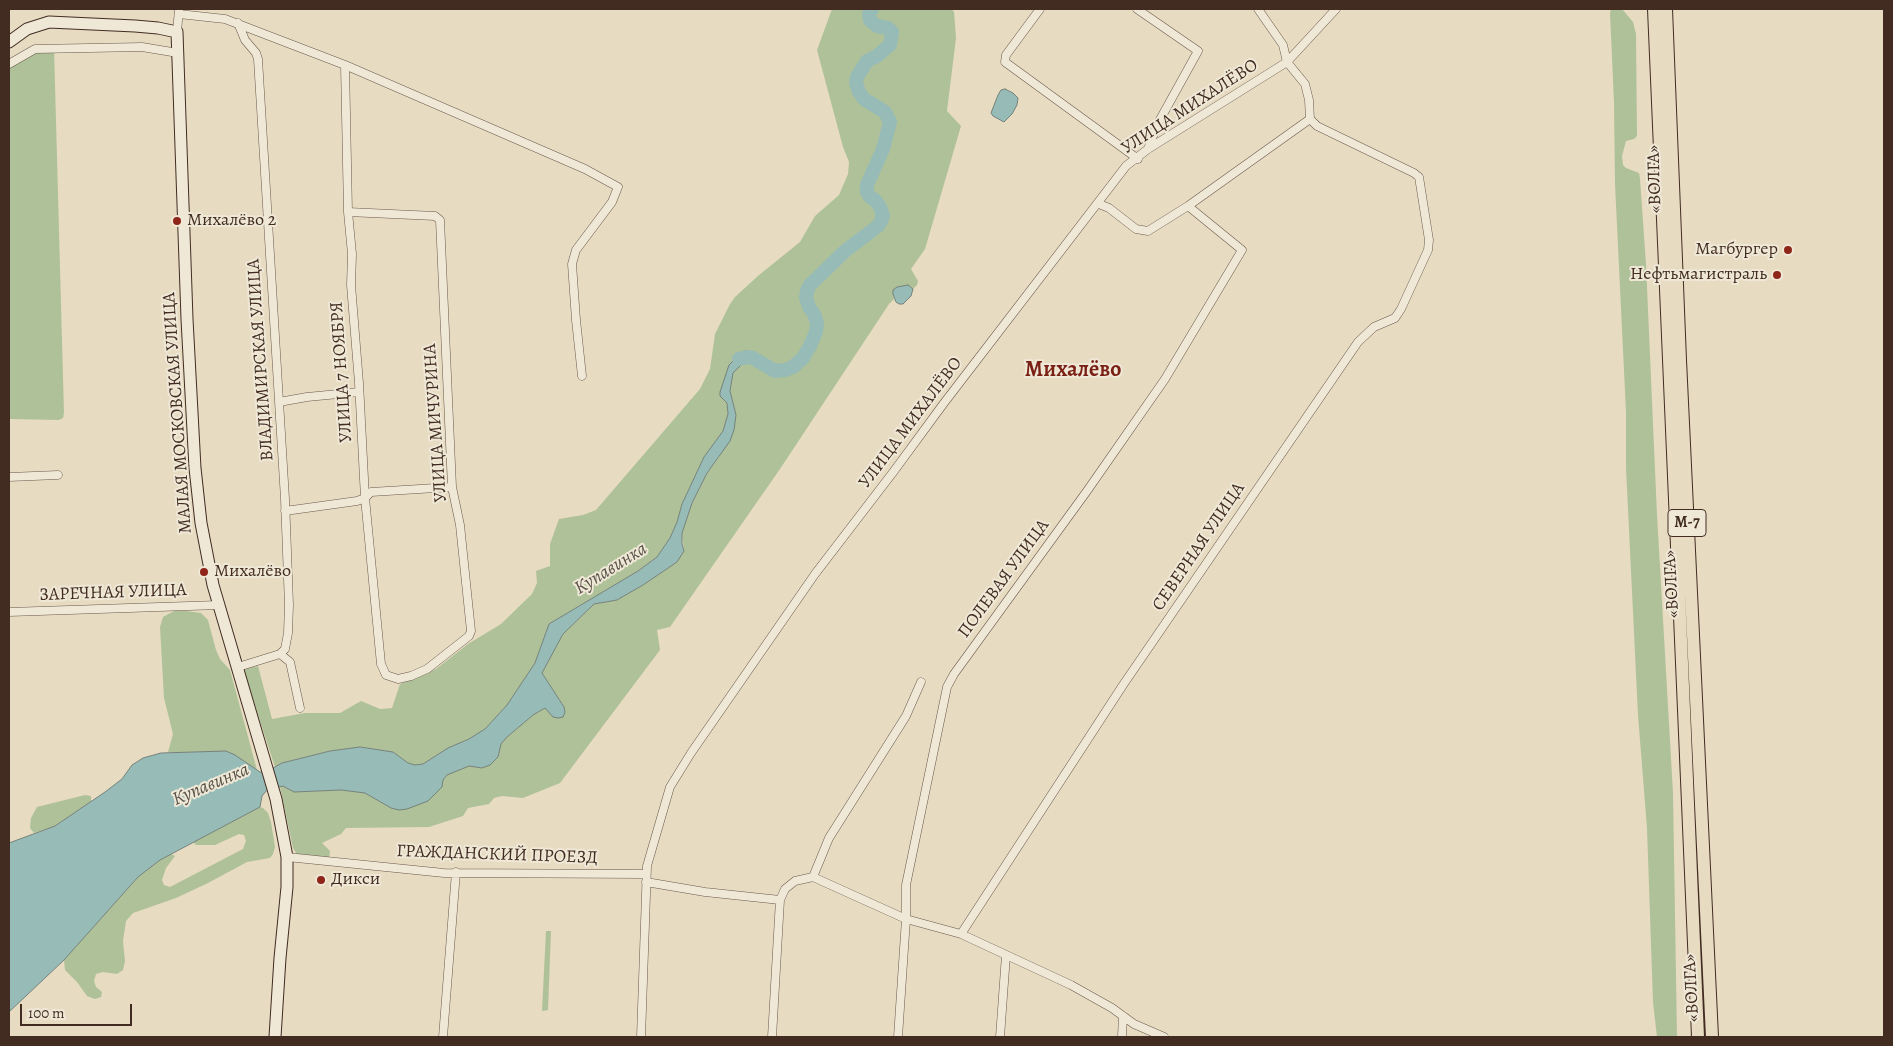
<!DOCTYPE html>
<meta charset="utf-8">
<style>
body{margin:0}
#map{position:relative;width:1893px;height:1046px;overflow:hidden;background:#e7dbc2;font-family:Alegreya,serif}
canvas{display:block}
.frame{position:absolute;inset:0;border:10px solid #422c22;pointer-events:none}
.scale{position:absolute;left:20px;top:1004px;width:112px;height:22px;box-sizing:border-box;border:2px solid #422c22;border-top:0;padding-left:6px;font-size:15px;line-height:18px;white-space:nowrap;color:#422c22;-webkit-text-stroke:4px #efe8d7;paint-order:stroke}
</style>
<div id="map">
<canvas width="1893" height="1046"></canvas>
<div class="frame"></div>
<div class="scale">100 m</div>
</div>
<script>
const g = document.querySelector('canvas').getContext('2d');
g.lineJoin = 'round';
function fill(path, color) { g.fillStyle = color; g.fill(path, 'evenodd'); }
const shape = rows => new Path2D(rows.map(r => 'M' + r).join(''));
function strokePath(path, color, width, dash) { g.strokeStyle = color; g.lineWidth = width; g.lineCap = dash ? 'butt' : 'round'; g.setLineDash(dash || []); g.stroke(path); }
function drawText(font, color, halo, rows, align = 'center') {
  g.font = font + ' Alegreya,serif'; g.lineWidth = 4; g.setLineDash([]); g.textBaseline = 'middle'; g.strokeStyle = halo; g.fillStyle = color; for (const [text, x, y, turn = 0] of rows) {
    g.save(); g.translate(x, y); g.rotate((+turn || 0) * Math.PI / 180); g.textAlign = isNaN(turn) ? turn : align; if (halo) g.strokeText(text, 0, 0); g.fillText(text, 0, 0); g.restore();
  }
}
const green = shape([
 [832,9,952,9,954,12,956,38,947,111,961,126,925,249,911,269,918,281,917,285,913,289,908,285,893,294,894,299,889,304,780,469,670,627,657,630,660,650,560,783,523,798,502,796,494,798,489,804,468,808,463,816,429,827,346,828,341,834,322,843,330,851,329,859,298,856,293,848,280,787,283,786,294,792,341,790,365,793,391,808,443,780,447,775,469,766,482,768,498,757,501,744,507,737,533,715,545,708,564,707,542,673,563,634,594,604,617,600,643,585,677,562,684,551,682,533,692,503,707,473,719,457,736,415,730,391,733,373,741,365,753,361,740,354,723,398,727,403,728,415,723,431,704,457,682,504,677,522,670,538,657,557,638,571,549,624,535,663,507,705,485,729,469,739,448,748,423,764,415,765,408,763,393,752,360,747,330,751,282,763,275,767,243,669,258,666,272,719,305,713,340,713,361,701,380,709,392,708,400,684,436,669,468,644,501,624,532,594,537,583,536,571,550,566,550,544,559,519,583,515,596,510,700,389,710,369,715,334,730,304,735,297,759,275,800,242,815,216,839,195,848,174,849,162,843,147,817,50],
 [1611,9,1622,9,1633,22,1636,34,1637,136,1634,139,1626,141,1622,156,1623,165,1626,168,1639,173,1640,179,1646,264,1657,515,1673,793,1677,1037,1657,1037,1653,1002,1647,828,1638,715,1626,468,1626,412,1615,184,1614,102,1610,13],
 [54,48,64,413,63,418,59,420,9,419,9,64,35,49],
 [174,611,186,611,201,613,208,620,216,650,220,659,230,670,257,770,227,751,205,753,168,752,173,734,164,698,160,627,163,617],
 [85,795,91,796,91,802,55,826,34,833,30,828,31,818,37,807],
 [260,807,263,808,268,813,271,822,275,847,273,854,270,858,247,862,208,883,176,898,133,913,126,921,123,941,125,961,123,970,117,974,103,972,96,974,94,981,96,987,102,992,101,997,95,999,87,996,77,982,65,970,64,960,138,877,159,860,171,854,175,856,166,868,162,880,164,885,170,887,243,849,246,841,244,835,239,834,215,845,196,845,193,842],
 [546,931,551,931,548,1010,542,1011]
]);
const water = shape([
 [1005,89,1013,93,1018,98,1017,105,1012,114,1004,122,993,116,991,113,998,95,1001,90,1005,89],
 [908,285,913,289,911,296,903,304,899,304,896,302,893,294,893,290,897,287,908,285],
 [745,351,753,352,756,359,741,365,733,373,730,391,736,415,734,430,730,441,707,473,692,503,682,533,682,544,684,551,677,562,643,585,617,600,594,604,563,634,542,673,564,707,565,712,563,717,558,718,553,717,545,708,533,715,507,737,501,744,498,757,490,765,482,768,469,766,447,775,443,780,442,787,428,801,407,809,399,810,391,808,365,793,341,790,294,792,283,786,267,790,262,796,260,807,160,860,138,877,64,960,9,1012,9,843,55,826,105,792,122,779,132,765,143,758,161,753,226,751,235,755,260,772,264,773,282,763,330,751,360,747,393,752,408,763,415,765,423,764,448,748,469,739,485,729,507,705,535,663,549,624,638,571,657,557,670,538,677,522,682,504,704,457,723,431,728,414,727,403,720,396,720,392,729,365,740,354,745,351]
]);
const river = shape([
 [739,359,747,357,753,358,775,371,785,370,793,367,803,358,810,346,816,332,817,323,814,314,809,307,806,297,807,291,810,285,845,251,878,226,881,221,883,216,880,207,875,200,870,197,867,192,867,185,883,149,890,122,885,112,864,99,859,92,856,83,857,77,867,61,877,56,890,45,892,32,888,28,877,26,870,20,869,14,872,9]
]);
const minor = shape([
 [1040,9,1006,55,1005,62,1138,159],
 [1137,9,1198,51,1157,125,1148,149],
 [179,14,225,19,345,65,585,169,618,187,612,202,576,250,572,264,576,320,582,376],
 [177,32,179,9],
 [9,64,35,49,142,47,178,53],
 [345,65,348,212,352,254,351,285,359,383,365,498,381,664,386,675,398,679,411,676,427,669,469,636,471,631,460,525,452,487,440,220,435,216,348,212],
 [1099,204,1109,208,1136,229,1148,231,1188,206,1310,119],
 [279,402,307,397,359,392],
 [9,477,58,475],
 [285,511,357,501,365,498,371,492,452,487],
 [9,612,219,605],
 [280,654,290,662,300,708],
 [238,667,280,654,285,649,288,633,289,605,285,499,258,59,256,53,245,40,238,23],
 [287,857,444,873,646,874],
 [813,877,829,838,906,716,921,682],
 [646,882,705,892,780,900,785,889,795,881,813,877,906,919,961,934,1071,985,1112,1008,1134,1024,1164,1037],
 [961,934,1123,685,1358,342,1374,327,1395,318,1401,309,1428,250,1429,240,1419,177,1414,173,1317,126,1310,119,1309,100,1305,84,1287,62,1283,45,1258,9],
 [443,1037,456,872],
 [641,1037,647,866,670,787,691,753,815,574,894,471,944,403,1126,166,1148,149,1287,62,1336,9],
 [772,1037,780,900],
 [898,1037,906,919,906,885,947,687,954,674,1087,491,1165,379,1242,250,1188,206],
 [1000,1037,1006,955],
 [1122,1037,1123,1016]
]);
const secondary = shape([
 [9,42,27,29,49,22,135,26,158,28,177,32,187,319,195,468,201,523,213,585,276,799,287,857,287,887,280,958,275,1037]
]);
const trunk = shape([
 [1654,9,1698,1037],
 [1666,9,1680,360,1712,1037]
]);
const markers = [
 [177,221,5,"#8f2418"],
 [1788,250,5,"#8f2418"],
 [1777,275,5,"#8f2418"],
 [204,572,5,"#8f2418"],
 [321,880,5,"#8f2418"]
];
const shields = [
 [1687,523,38]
];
const shieldNames = [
 ["М-7",1687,523]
];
const streetNames = [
 ["УЛИЦА МИХАЛЁВО",1190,107,-33],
 ["«ВОЛГА»",1655,179,-92],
 ["ВЛАДИМИРСКАЯ УЛИЦА",261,360,-94],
 ["УЛИЦА 7 НОЯБРЯ",342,372,-94],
 ["МАЛАЯ МОСКОВСКАЯ УЛИЦА",178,413,-94],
 ["УЛИЦА МИЧУРИНА",436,423,-94],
 ["УЛИЦА МИХАЛЁВО",911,423,-53],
 ["СЕВЕРНАЯ УЛИЦА",1199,547,-56],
 ["ПОЛЕВАЯ УЛИЦА",1004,579,-54],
 ["«ВОЛГА»",1672,584,-93],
 ["ЗАРЕЧНАЯ УЛИЦА",113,593,-2],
 ["ГРАЖДАНСКИЙ ПРОЕЗД",497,855,2],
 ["«ВОЛГА»",1692,988,-93]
];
const poiNames = [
 ["Михалёво 2",187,221],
 ["Магбургер",1778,250,"right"],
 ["Нефтьмагистраль",1767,275,"right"],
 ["Михалёво",214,572],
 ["Дикси",331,880]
];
const waterNames = [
 ["Купавинка",611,569,-32],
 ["Купавинка",211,785,-23]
];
const districtNames = [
 ["Михалёво",1073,371]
];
fill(green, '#afc198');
fill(water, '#97bbb7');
strokePath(water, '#75827b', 1);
strokePath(river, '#97bbb7', 14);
strokePath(minor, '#6b584a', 9);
strokePath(secondary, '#422c22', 13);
strokePath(trunk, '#422c22', 14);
strokePath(minor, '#efe8d7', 8);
strokePath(secondary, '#efe8d7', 11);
strokePath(trunk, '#e7dbc2', 12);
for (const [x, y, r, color] of markers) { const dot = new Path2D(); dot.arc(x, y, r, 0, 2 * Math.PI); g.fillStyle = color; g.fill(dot); strokePath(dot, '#efe8d7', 2); }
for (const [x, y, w] of shields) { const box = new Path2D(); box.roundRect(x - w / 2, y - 13.5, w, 27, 4); g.fillStyle = '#efe8d7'; g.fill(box); strokePath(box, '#422c22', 1); }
drawText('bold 16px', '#422c22', null, shieldNames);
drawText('18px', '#422c22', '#efe8d7', streetNames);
drawText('18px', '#422c22', '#efe8d7', poiNames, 'left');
drawText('italic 19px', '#575047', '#efe8d7', waterNames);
drawText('bold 22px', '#7a1f14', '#efe8d7', districtNames);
</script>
